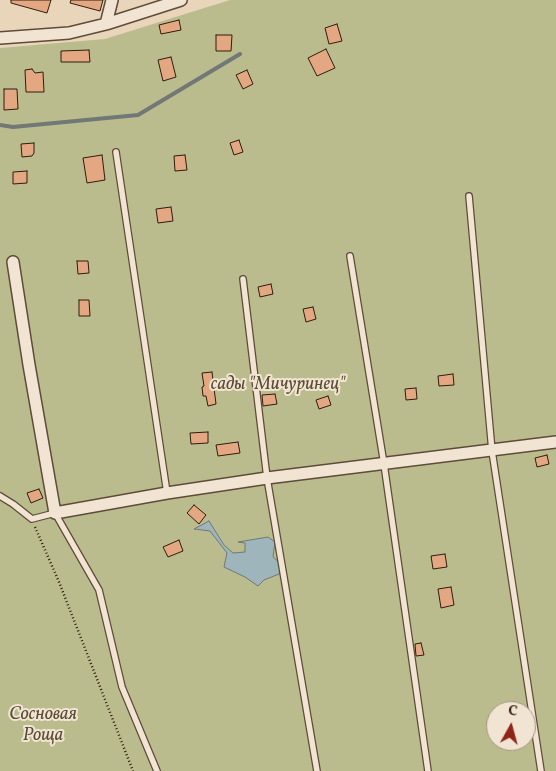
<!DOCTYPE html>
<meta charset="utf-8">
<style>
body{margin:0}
#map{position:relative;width:556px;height:771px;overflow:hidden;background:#e9d5b9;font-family:Vollkorn,serif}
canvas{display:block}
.north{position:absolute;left:486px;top:701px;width:50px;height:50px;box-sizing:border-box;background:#f1e4d2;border:1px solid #a49484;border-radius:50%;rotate:7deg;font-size:14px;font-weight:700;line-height:20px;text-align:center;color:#301d0e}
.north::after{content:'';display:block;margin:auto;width:18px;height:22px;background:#8f2418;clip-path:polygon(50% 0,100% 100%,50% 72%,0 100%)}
</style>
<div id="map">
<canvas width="556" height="771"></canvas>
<div class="north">С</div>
</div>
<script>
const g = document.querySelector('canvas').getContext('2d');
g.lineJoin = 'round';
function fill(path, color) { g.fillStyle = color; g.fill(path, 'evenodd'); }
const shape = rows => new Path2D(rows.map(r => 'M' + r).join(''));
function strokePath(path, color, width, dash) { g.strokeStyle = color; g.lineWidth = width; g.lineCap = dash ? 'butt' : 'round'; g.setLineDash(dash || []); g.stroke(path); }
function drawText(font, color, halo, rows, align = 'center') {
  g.font = font + ' Vollkorn,serif'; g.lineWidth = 4; g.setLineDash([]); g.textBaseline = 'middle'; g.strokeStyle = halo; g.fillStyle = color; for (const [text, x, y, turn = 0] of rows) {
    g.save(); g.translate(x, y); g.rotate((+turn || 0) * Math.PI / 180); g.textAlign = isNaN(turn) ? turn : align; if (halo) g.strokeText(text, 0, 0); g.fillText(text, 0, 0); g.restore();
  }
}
const green = shape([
 [230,0,556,0,556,771,0,771,0,48,105,39],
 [496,711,526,711,526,741,496,741]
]);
const water = shape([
 [209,521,224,545,233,553,245,552,245,543,238,542,268,537,275,542,273,557,281,564,279,574,264,580,258,586,245,577,224,567,227,553,210,531,194,529,209,521]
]);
const stream = shape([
 [0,125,13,127,138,115,240,54]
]);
const building = shape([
 [11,0,51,0,47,13,11,3,11,0],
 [71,0,103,0,100,11,70,3,71,0],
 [179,20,181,30,161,34,159,25,179,20],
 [337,24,342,41,329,44,325,28,337,24],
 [216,35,232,35,231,51,216,51,216,35],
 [326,49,335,68,317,76,308,58,326,49],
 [89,50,90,62,61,62,61,51,89,50],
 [171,57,176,77,163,81,158,60,171,57],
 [32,69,35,73,43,72,44,92,26,92,25,70,32,69],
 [247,70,253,84,243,89,236,75,247,70],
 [4,89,17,89,18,109,4,110,4,89],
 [239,140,243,152,234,155,230,143,239,140],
 [34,143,34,153,32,156,22,157,21,144,34,143],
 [102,155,105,180,87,183,83,158,102,155],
 [185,155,187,170,175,171,174,156,185,155],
 [27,171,27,183,13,184,13,172,27,171],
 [171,207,173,221,158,223,156,209,171,207],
 [77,261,88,261,89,273,78,274,77,261],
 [271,284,273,294,260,297,258,287,271,284],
 [79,300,89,300,90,316,79,316,79,300],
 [313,307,316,319,306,322,303,309,313,307],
 [212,372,216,404,208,406,206,396,203,396,202,387,204,386,202,373,212,372],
 [453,374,454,385,439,386,438,376,453,374],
 [416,388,417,399,406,400,405,389,416,388],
 [275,394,277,404,263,406,262,395,275,394],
 [328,396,331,405,319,409,316,400,328,396],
 [208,432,208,443,191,444,190,433,208,432],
 [238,442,240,453,218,456,216,445,238,442],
 [547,455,549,464,537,467,535,458,547,455],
 [39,489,43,498,31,503,27,493,39,489],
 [194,505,206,515,199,524,187,513,194,505],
 [179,540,183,551,168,557,163,547,179,540],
 [445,554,447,567,433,569,431,556,445,554],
 [451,587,454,605,441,608,438,589,451,587],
 [421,643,424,655,416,656,415,644,421,643]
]);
const path = shape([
 [35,527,59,582,133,771]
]);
const service = shape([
 [116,152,167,493],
 [469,196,492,451,541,771],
 [350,256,384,464,428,771],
 [243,279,267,478,317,771],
 [0,496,13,504,32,519,55,513,99,590,122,687,157,771]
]);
const minor = shape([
 [106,24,112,0],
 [0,38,69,33,106,24,181,0],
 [13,262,29,365,55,513,167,493,267,478,556,442]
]);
const parkNames = [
 ["сады \"Мичуринец\"",278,386],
 ["Сосновая",43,716],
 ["Роща",43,737]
];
fill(green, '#babc8d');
fill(water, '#9db5bb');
strokePath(water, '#717876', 1);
strokePath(stream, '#717876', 4);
fill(building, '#e3a781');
strokePath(building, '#301d0e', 1);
strokePath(service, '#5e4b39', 8);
strokePath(minor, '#5e4b39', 14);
strokePath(path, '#301d0e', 2.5, [1, 2.5]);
strokePath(service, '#f1e4d2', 5.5);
strokePath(minor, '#f1e4d2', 11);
drawText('italic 18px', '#594d34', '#f1e4d2', parkNames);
</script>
